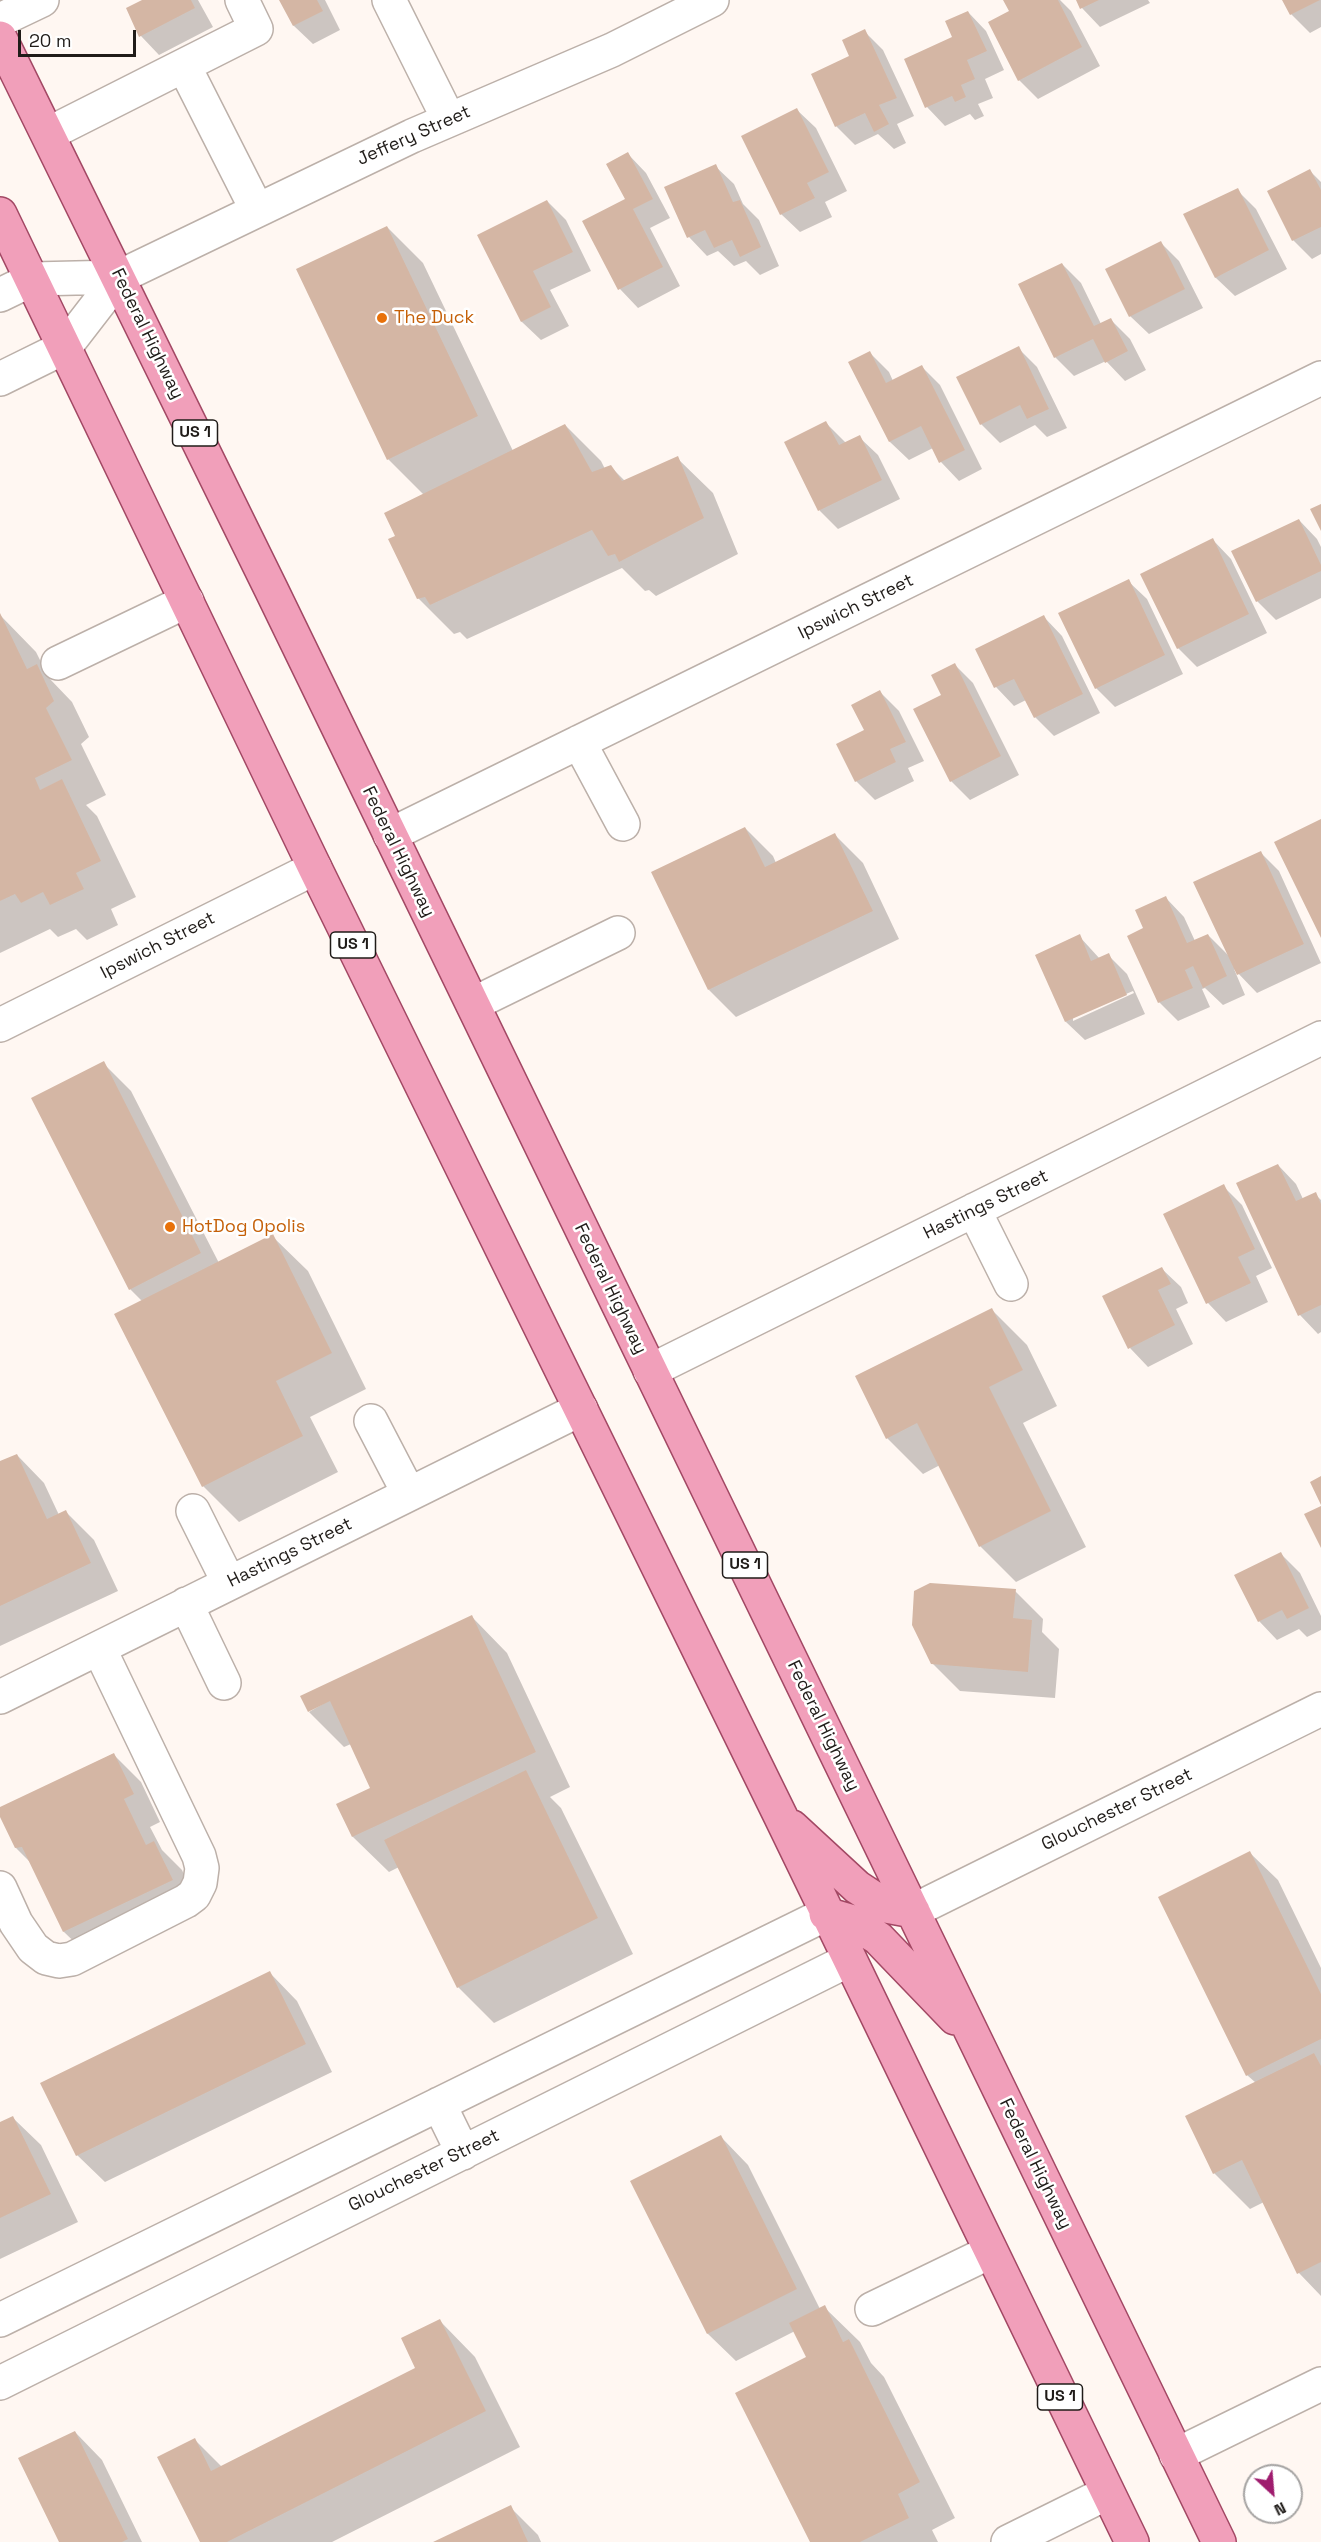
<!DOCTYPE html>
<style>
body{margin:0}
#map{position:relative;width:1321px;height:2542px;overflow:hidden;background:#fff7f2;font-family:"Space Grotesk",sans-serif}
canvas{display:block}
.north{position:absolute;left:1243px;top:2464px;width:60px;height:60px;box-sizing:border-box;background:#fff;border:2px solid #a6a4a3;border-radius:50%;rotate:154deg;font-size:16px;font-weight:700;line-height:24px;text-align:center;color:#201c19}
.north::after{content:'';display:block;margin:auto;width:21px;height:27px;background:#9f1c6e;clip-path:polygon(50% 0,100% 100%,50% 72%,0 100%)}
.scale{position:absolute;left:18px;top:30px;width:118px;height:27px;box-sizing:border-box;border:3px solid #201c19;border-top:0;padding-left:8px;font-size:18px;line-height:21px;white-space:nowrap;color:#201c19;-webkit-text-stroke:4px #fff;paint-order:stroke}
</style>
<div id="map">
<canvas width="1321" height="2542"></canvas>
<div class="north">N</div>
<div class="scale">20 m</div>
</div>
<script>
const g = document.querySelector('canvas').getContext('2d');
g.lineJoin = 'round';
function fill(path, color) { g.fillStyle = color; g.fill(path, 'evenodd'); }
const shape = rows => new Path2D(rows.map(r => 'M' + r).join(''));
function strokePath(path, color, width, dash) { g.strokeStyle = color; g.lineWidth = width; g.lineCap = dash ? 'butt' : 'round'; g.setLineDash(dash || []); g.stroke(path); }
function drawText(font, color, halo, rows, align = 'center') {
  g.font = font + ' "Space Grotesk",sans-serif'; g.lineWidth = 5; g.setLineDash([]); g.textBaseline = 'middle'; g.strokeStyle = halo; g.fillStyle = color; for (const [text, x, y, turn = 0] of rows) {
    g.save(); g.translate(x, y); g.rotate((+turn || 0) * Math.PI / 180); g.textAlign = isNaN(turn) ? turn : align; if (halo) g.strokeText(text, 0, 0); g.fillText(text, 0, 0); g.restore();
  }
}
const shadow = shape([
 [145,0,198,0,213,27,159,55,141,36],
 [281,0,325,0,340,30,313,44,294,26],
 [1004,0,1060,0,1071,11,1100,66,1038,99,1019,80,1011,12],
 [1077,0,1148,0,1150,3,1100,27,1082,8],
 [1284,0,1321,0,1321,27,1310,33,1291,14],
 [968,12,986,31,1004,70,985,79,993,98,978,104,984,116,975,120,970,114,945,126,927,107,954,38],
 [864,31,883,50,914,116,897,124,906,143,894,149,878,134,855,145,836,126,851,57],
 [797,110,816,128,847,191,825,202,832,217,800,232,781,214],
 [628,154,646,173,670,218,650,228,680,286,638,308,620,289],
 [715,166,734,184,743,204,759,220,779,266,760,275,746,261,734,266,718,251,707,256,689,237],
 [1310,171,1321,182,1321,254,1312,259,1293,240],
 [1237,190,1256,209,1287,269,1235,296,1216,278,1185,215],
 [547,201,566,220,591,271,550,290,569,326,541,340,522,322,479,235],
 [387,227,423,263,513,451,565,425,601,461,605,469,611,467,625,481,677,458,713,493,738,554,656,596,649,590,645,591,622,568,467,639,460,632,454,634,418,598,397,536,424,495,388,459],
 [1161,243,1179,261,1203,308,1149,334,1130,316],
 [1062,264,1081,283,1101,324,1111,320,1130,339,1146,370,1125,381,1106,361,1074,376,1055,357,1020,285],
 [1018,348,1037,367,1067,428,1047,437,1035,425,1000,443,981,424],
 [870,353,889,372,893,381,922,367,940,385,982,469,959,481,941,462,933,448,909,460,890,442,850,362],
 [826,423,846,443,859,437,878,455,900,499,838,529,820,511,786,442],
 [1299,520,1317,539,1321,547,1321,598,1276,620,1257,601],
 [1213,540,1231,559,1267,633,1197,667,1178,648],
 [1128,581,1147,599,1183,674,1115,707,1096,688],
 [0,615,36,652,49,678,72,702,89,737,81,744,106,795,86,805,97,816,136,897,111,909,118,925,87,940,76,929,58,937,50,929,0,953],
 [1044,617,1062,636,1100,713,1054,736,1035,717,1026,700,1014,706,996,687,977,649],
 [955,665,973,683,1019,775,970,800,951,781,943,696],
 [880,692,899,711,924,761,908,768,914,781,875,800,856,781,866,731],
 [745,828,773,856,776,863,835,835,863,863,899,939,736,1017,709,990],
 [1260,852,1279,871,1321,963,1257,993,1234,969,1245,995,1223,1005,1205,988,1202,989,1210,1007,1178,1021,1159,1002,1129,937,1145,929,1166,898,1184,917,1195,941,1208,935,1231,958],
 [1079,936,1100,959,1108,955,1127,974,1145,1014,1085,1040,1066,1022],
 [1133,991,1134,993,1073,1021,1073,1017],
 [103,1063,131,1091,219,1263,272,1236,308,1271,366,1389,310,1417,338,1472,239,1522,203,1486,142,1301,130,1289],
 [1278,1165,1296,1184,1303,1199,1315,1194,1321,1200,1321,1332,1318,1334,1300,1315],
 [1223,1186,1242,1205,1272,1268,1256,1276,1268,1302,1226,1322,1208,1303,1165,1215],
 [1162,1269,1181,1287,1188,1303,1176,1309,1193,1344,1148,1367,1130,1348],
 [992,1310,1027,1345,1057,1406,1023,1423,1086,1547,1016,1582,980,1546,940,1465,923,1474,887,1438],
 [17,1455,44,1483,59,1515,66,1512,94,1540,118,1591,0,1646,0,1463],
 [1281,1554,1300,1573,1321,1616,1321,1630,1307,1637,1299,1629,1277,1640,1259,1621],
 [1015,1591,1043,1619,1042,1632,1059,1649,1055,1698,960,1691,932,1663],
 [472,1617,507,1653,570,1787,550,1797,561,1808,633,1954,494,2023,458,1987,399,1867,389,1872,353,1837,338,1805,372,1789,351,1744,344,1747,309,1712],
 [113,1754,141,1782,160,1822,150,1827,162,1850,182,1870,199,1908,92,1959,64,1932,30,1862,16,1848,0,1814,0,1808],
 [1250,1853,1278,1880,1321,1968,1321,2296,1299,2273,1264,2202,1250,2209,1214,2173,1256,2083,1247,2075],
 [270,1973,297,2001,332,2072,105,2182,77,2155],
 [13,2118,41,2145,78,2222,0,2259,0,2124],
 [721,2137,748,2165,820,2309,824,2307,860,2342,871,2363,884,2377,955,2518,932,2530,938,2542,811,2542,808,2358,795,2331,736,2361,708,2334,632,2181],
 [440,2321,475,2357,520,2447,332,2542,202,2542,194,2439,222,2467,417,2369],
 [75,2432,102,2460,142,2542,60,2542],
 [510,2507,538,2535,541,2542,437,2542]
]);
const building = shape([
 [142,0,191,0,195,8,139,37,126,8],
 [279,0,317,0,323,11,293,26],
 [1003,0,1058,0,1082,47,1018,81,988,22,1009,11],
 [1076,0,1099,0,1080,9],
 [1282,0,1320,0,1290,15],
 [968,11,987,51,967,60,975,79,961,85,966,97,955,102,952,96,925,108,904,59,952,37,945,21],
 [865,29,897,98,879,105,889,124,874,132,865,113,835,127,811,74,849,56,842,40],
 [797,108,829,172,807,183,815,198,780,215,741,136],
 [628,152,653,199,633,209,663,267,618,290,582,221,625,199,606,164],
 [716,164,733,202,740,200,761,247,740,257,732,240,714,248,705,230,687,238,664,187],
 [1310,169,1321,190,1321,227,1292,241,1267,191],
 [1238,188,1269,250,1215,278,1183,214],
 [547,200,573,252,533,271,551,307,521,322,477,235],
 [387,226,478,416,387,460,296,269],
 [1161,241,1185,289,1129,317,1105,269],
 [1062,263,1094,326,1111,318,1128,351,1105,363,1093,339,1054,358,1018,284],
 [1019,346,1049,409,1027,419,1020,405,980,425,956,377],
 [870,351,886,383,922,365,965,450,939,463,921,426,889,442,848,362],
 [826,421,839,445,860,435,882,480,818,511,784,442],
 [565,424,592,472,611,465,622,481,678,456,704,518,619,562,615,554,608,556,592,530,430,605,425,597,417,599,388,539,395,536,384,513],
 [1321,504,1321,531,1310,509],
 [1299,519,1321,565,1321,571,1256,602,1231,551],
 [1213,538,1249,614,1177,649,1140,574],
 [1129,579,1165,655,1095,689,1058,613],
 [0,613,27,669,37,664,54,701,46,708,72,760,35,778,40,790,62,779,101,861,76,873,84,889,50,905,43,892,21,903,15,894,0,901],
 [1044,615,1083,694,1034,718,1014,679,994,688,975,649],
 [955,663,1001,756,950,782,913,709,941,695,931,675],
 [880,690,906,742,890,749,896,762,855,782,836,744,864,730,851,705],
 [1321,819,1321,938,1274,842],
 [745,827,765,867,835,833,873,911,708,990,651,872],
 [1261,851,1304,944,1237,975,1193,882],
 [1166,896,1187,943,1208,934,1227,976,1203,988,1193,966,1185,970,1193,988,1158,1003,1127,936,1143,928,1135,910],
 [1080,934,1091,961,1109,953,1127,995,1065,1022,1035,955],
 [104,1061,201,1253,129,1290,31,1098],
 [1278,1164,1296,1201,1316,1192,1321,1204,1321,1305,1298,1316,1236,1183],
 [1224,1184,1255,1249,1238,1257,1251,1283,1206,1304,1163,1214],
 [273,1234,332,1353,276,1381,303,1436,202,1487,114,1314],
 [1162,1267,1171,1284,1158,1290,1175,1325,1128,1349,1102,1296],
 [992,1308,1023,1370,989,1387,1051,1511,979,1547,917,1423,886,1439,855,1376],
 [17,1454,47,1519,66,1510,91,1563,0,1606,0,1461],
 [1321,1476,1321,1505,1310,1482],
 [1321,1506,1321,1548,1304,1514],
 [1281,1552,1309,1608,1287,1619,1282,1610,1258,1622,1234,1575],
 [930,1583,1016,1589,1013,1618,1032,1620,1028,1672,931,1664,912,1625,914,1591],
 [472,1615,536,1752,352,1837,336,1804,370,1788,330,1701,308,1712,300,1696],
 [114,1753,134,1794,124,1799,146,1845,154,1841,173,1880,63,1932,22,1847,15,1848,0,1817,0,1807],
 [526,1770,598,1918,457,1988,384,1840],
 [1250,1851,1321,1994,1321,2039,1246,2076,1158,1897],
 [270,1971,306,2044,76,2156,40,2083],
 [1314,2053,1321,2066,1321,2262,1297,2274,1242,2160,1213,2174,1185,2116],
 [13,2116,51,2194,0,2218,0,2122],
 [721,2135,797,2289,707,2334,630,2181],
 [825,2305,843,2342,849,2339,920,2482,898,2494,909,2518,860,2542,810,2542,735,2393,806,2357,789,2323],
 [440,2319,486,2411,227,2542,200,2542,157,2457,195,2438,211,2471,415,2368,401,2338],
 [75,2431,128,2539,122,2542,59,2542,18,2458],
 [511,2505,528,2542,433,2542]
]);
const minor = shape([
 [389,0,449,120],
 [0,20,42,0],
 [184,66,257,210],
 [48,134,256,29,242,0],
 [0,295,33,279,119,277,412,136,612,50,712,0],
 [0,379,65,347,119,277],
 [58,663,187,601],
 [579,742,623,824],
 [390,835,1321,378],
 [473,1004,618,933],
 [0,1025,315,868],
 [974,1210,1011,1284],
 [650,1371,1321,1038],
 [371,1421,409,1494],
 [193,1511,229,1583],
 [186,1604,224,1683],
 [0,1697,581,1409],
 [0,1888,16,1923,33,1948,46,1958,59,1961,72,1959,186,1901,194,1895,200,1883,202,1868,199,1856,99,1648],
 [913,1911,1321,1709],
 [439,2104,463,2153],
 [872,2309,990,2252],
 [0,2320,826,1914],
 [0,2383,849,1960],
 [1176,2455,1321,2384],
 [1008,2542,1107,2493]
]);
const major = shape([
 [0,38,271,589,1219,2542],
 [0,214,315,868,780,1815,1132,2542],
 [792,1827,857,1887,886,1906,913,1911],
 [826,1914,850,1921,878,1938,955,2018]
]);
const markers = [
 [382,318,6,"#e8710a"],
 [170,1227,6,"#e8710a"]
];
const shields = [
 [195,433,45],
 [353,945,45],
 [745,1565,45],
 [1060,2397,45]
];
const shieldNames = [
 ["US 1",195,433],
 ["US 1",353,945],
 ["US 1",745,1565],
 ["US 1",1060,2397]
];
const streetNames = [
 ["Jeffery Street",414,136,-24],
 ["Federal Highway",147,334,64],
 ["Ipswich Street",856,607,-26],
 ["Federal Highway",398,852,64],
 ["Ipswich Street",158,946,-27],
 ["Hastings Street",986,1205,-26],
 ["Federal Highway",610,1289,64],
 ["Hastings Street",290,1553,-26],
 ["Federal Highway",823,1726,64],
 ["Glouchester Street",1117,1810,-26],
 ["Federal Highway",1035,2164,64],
 ["Glouchester Street",424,2171,-26]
];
const foodNames = [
 ["The Duck",394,318],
 ["HotDog Opolis",182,1227]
];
fill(shadow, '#0003');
fill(building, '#d4b6a4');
strokePath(minor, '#bcb0a9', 36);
strokePath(major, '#a24864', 36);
strokePath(minor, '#fff', 33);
strokePath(major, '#f19fba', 33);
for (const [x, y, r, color] of markers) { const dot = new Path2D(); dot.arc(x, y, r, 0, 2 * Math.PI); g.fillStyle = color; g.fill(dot); strokePath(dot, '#fff', 2); }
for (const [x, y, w] of shields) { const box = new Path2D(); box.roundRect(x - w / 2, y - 13, w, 26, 4.5); g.fillStyle = '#fff'; g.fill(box); strokePath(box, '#201c19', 1.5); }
drawText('bold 16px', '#201c19', null, shieldNames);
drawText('18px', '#201c19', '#fff', streetNames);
drawText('18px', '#c56008', '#fff', foodNames, 'left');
</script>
